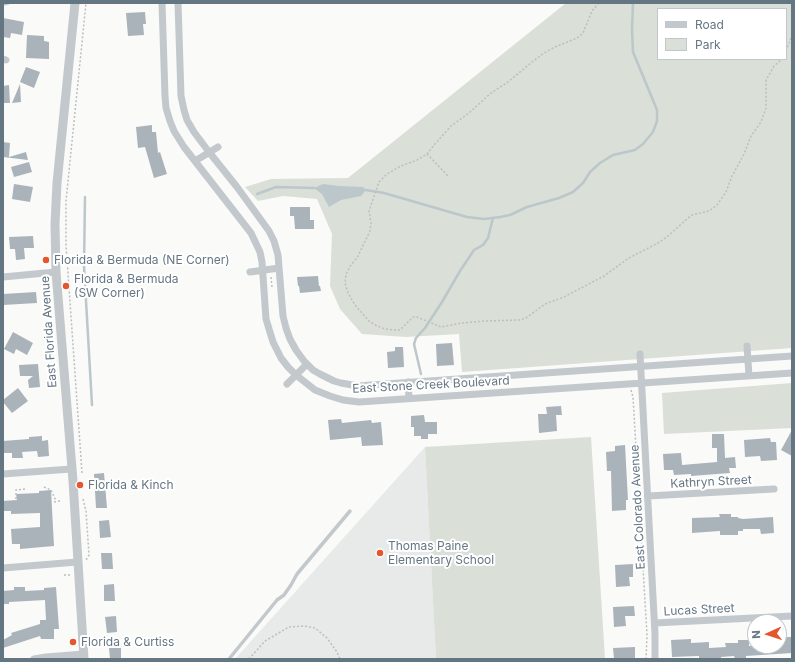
<!DOCTYPE html>
<style>
body{margin:0}
#map{position:relative;width:795px;height:662px;overflow:hidden;background:#fafaf8;font-family:Inter,sans-serif}
canvas{display:block}
.frame{position:absolute;inset:0;border:4px solid #657683;pointer-events:none}
.legend{position:absolute;left:657px;top:8px;width:130px;height:52px;box-sizing:border-box;background:#fff;border:1px solid #c1c8cd;margin:0;padding:5px 7px;list-style:none;font-size:12px;color:#657683}
.legend li{display:flex;align-items:center;gap:8px;height:20px}
.legend b{width:20px;border:1px solid #c1c8cd}
.north{position:absolute;left:747px;top:614px;width:40px;height:40px;box-sizing:border-box;background:#fff;border:1px solid #c1c8cd;border-radius:50%;rotate:267deg;font-size:11px;font-weight:700;line-height:16px;text-align:center;color:#657683}
.north::after{content:'';display:block;margin:auto;width:14px;height:18px;background:#e4572e;clip-path:polygon(50% 0,100% 100%,50% 72%,0 100%)}
</style>
<div id="map">
<canvas width="795" height="662"></canvas>
<div class="frame"></div>
<ul class="legend">
<li><b style="height:5px;background:#c3c8cc"></b>Road</li>
<li><b style="height:11px;background:#dadfd7"></b>Park</li>
</ul>
<div class="north">N</div>
</div>
<script>
const g = document.querySelector('canvas').getContext('2d');
g.lineJoin = 'round';
function fill(path, color) { g.fillStyle = color; g.fill(path, 'evenodd'); }
const shape = rows => new Path2D(rows.map(r => 'M' + r).join(''));
function strokePath(path, color, width, dash) { g.strokeStyle = color; g.lineWidth = width; g.lineCap = dash ? 'butt' : 'round'; g.setLineDash(dash || []); g.stroke(path); }
function drawText(font, color, halo, rows, align = 'center') {
  g.font = font + ' Inter,sans-serif'; g.lineWidth = 4; g.setLineDash([]); g.textBaseline = 'middle'; g.strokeStyle = halo; g.fillStyle = color; for (const [text, x, y, turn = 0] of rows) {
    g.save(); g.translate(x, y); g.rotate((+turn || 0) * Math.PI / 180); g.textAlign = isNaN(turn) ? turn : align; if (halo) g.strokeText(text, 0, 0); g.fillText(text, 0, 0); g.restore();
  }
}
const built = shape([
 [425,447,436,659,235,659]
]);
const green = shape([
 [566,3,792,3,792,348,462,372,459,334,406,337,362,334,340,309,330,286,332,234,317,199,283,196,258,201,245,187,271,179,348,178],
 [658,9,786,9,786,59,658,59],
 [792,383,792,428,664,434,662,393],
 [591,437,605,659,436,659,425,447]
]);
const water = shape([
 [323,184,339,186,363,187,366,190,361,196,341,200,329,207,322,194,314,188]
]);
const stream = shape([
 [366,190,384,193,467,217,484,219,500,217,510,215,527,207,559,198,573,192,583,183,590,172,600,163,613,155,635,150,643,144,653,132,657,121,657,110,633,52,632,30,633,3],
 [257,194,276,187,314,188],
 [85,197,84,266,92,405],
 [421,374,414,344,416,338,425,328,442,302,460,271,474,250,483,245,488,238,493,218]
]);
const building = shape([
 [145,12,146,24,143,24,144,35,128,36,126,13],
 [3,18,24,22,22,35,11,33,10,38,3,37],
 [27,35,44,36,44,41,49,42,49,59,26,58],
 [26,67,40,72,34,88,20,82],
 [20,84,21,102,12,103],
 [9,85,10,103,3,103,3,86],
 [152,125,152,132,156,132,158,153,160,152,167,174,154,178,145,147,138,148,136,127],
 [3,142,10,143,9,157,26,152,28,160,3,157],
 [29,162,32,172,14,177,11,167],
 [14,184,33,187,30,202,12,199],
 [290,207,310,207,310,220,314,220,314,229,295,229,294,216,290,216],
 [33,236,34,248,24,248,25,259,16,260,15,249,10,249,9,237],
 [318,276,319,286,320,286,321,291,300,293,299,286,298,286,297,277],
 [36,292,37,303,3,305,3,294],
 [13,332,33,343,27,355,16,349,14,354,4,349],
 [452,343,454,365,437,366,436,344],
 [395,347,403,347,404,367,388,368,387,352,395,351],
 [38,364,40,387,29,388,28,380,33,376,20,376,19,365],
 [18,388,28,401,12,413,3,402,3,400],
 [561,406,562,415,556,415,557,431,539,433,538,414,547,414,546,407],
 [424,415,425,422,437,422,437,434,428,434,428,439,421,439,421,436,414,436,414,427,411,427,411,416],
 [341,419,342,423,371,420,372,423,381,422,383,445,362,446,361,437,330,440,328,420],
 [792,430,792,456,781,450],
 [712,434,724,434,725,458,735,457,736,468,729,468,730,473,691,476,691,474,674,475,673,470,664,470,663,454,681,453,682,465,717,462,717,448,712,448],
 [42,436,42,441,48,440,49,456,38,457,37,451,22,452,23,458,12,458,12,453,3,453,3,441,29,439,29,437],
 [770,438,771,442,776,442,777,460,761,461,760,456,745,457,744,440],
 [625,445,628,500,626,500,626,510,612,511,611,471,607,471,606,452,615,451,615,446],
 [104,473,107,508,96,508,94,474],
 [51,490,54,546,20,549,20,544,12,544,11,529,40,527,40,513,11,514,11,511,3,511,3,501,17,500,16,494,39,493,39,491],
 [719,514,731,514,731,517,738,517,738,518,743,519,773,517,774,533,761,534,760,529,743,529,743,531,738,531,738,535,720,535,720,531,692,533,692,518,720,517],
 [109,520,111,537,100,538,99,521],
 [101,553,112,553,113,569,102,569],
 [633,564,633,577,629,577,630,586,616,587,615,565],
 [114,584,115,601,104,601,104,585],
 [14,587,25,587,25,591,44,590,44,588,56,587,59,629,54,629,54,639,41,639,40,636,3,648,3,640,12,635,11,633,40,624,40,620,46,620,45,600,9,602,9,604,3,604,3,591,14,590],
 [634,606,635,616,625,616,626,626,614,627,613,607],
 [116,616,117,632,107,633,105,617],
 [782,637,792,637,792,653,746,656,746,659,735,659,734,656,721,657,721,659,699,659,699,656,672,657,671,640,691,639,691,643,709,642,709,648,726,647,725,643,738,643,738,640,749,640,749,646,782,646],
 [635,647,635,658,614,659,613,648],
 [109,648,121,648,121,659,110,659]
]);
const path = shape([
 [599,3,597,5,592,11,583,33,577,38,555,47,544,53,532,62,508,82,491,93,469,113,451,126,434,145,427,154,417,160,401,166,387,174,379,182,369,211,371,223,370,231,357,258,351,265,346,274,345,283,348,293,355,305,369,321,375,325,385,329,396,330,400,330,413,317,417,317,441,327,462,323,485,321,519,320,526,318,545,304,564,297,604,276,629,258,658,243,667,237,688,218,692,215,709,211,717,205,726,192,732,176,744,154,751,136,761,122,766,108,766,80,769,75,774,66,782,59],
 [786,51,792,35],
 [427,154,449,177],
 [271,277,272,287],
 [631,390,633,397,647,635,646,659],
 [82,473,66,245,66,201,86,3],
 [44,487,51,490,56,501],
 [16,499,16,490,25,489],
 [83,499,86,511,89,555,86,560],
 [54,502,60,501],
 [64,575,70,575],
 [249,659,265,641,289,627,304,626,315,628,327,638,337,652,340,659]
]);
const service = shape([
 [3,4,8,3],
 [229,659,277,600,284,595,291,585,297,574,350,511]
]);
const minor = shape([
 [162,3,165,96,166,108,170,121,174,131,184,147,251,233,260,252,262,262,266,319,273,342,281,358,288,367,296,375,315,390,330,396,343,400,359,402,374,401,792,373],
 [178,3,181,96,184,110,187,120,194,132,209,152,237,187,269,231,274,241,278,255,283,316,286,328,290,339,296,350,304,361,313,370,320,374,334,381,341,383,358,386,371,385,792,356],
 [3,59,6,60],
 [195,161,218,147],
 [250,272,279,268],
 [3,277,56,272],
 [747,346,749,376],
 [640,354,655,634,655,659],
 [408,382,409,398],
 [287,384,307,364],
 [3,474,71,469],
 [648,496,774,489],
 [3,568,77,562],
 [655,623,792,616],
 [34,659,46,657,84,654]
]);
const tertiary = shape([
 [75,3,57,183,55,224,56,272,73,481,84,659]
]);
const markers = [
 [46,260,4,"#e4572e"],
 [66,286,4,"#e4572e"],
 [80,485,4,"#e4572e"],
 [380,553,4,"#e4572e"],
 [73,642,4,"#e4572e"]
];
const poiNames = [
 ["Florida & Bermuda (NE Corner)",54,260],
 ["Florida & Bermuda",74,279],
 ["(SW Corner)",74,293],
 ["Florida & Kinch",88,485],
 ["Thomas Paine",388,546],
 ["Elementary School",388,560],
 ["Florida & Curtiss",81,642]
];
const streetNames = [
 ["East Florida Avenue",49,332,-94],
 ["East Stone Creek Boulevard",431,385,-3],
 ["Kathryn Street",711,482,-3],
 ["East Colorado Avenue",638,507,-93],
 ["Lucas Street",699,610,-3]
];
fill(built, '#e8e9e9');
fill(green, '#dadfd7');
fill(water, '#bbc7cb');
strokePath(stream, '#bbc7cb', 2.5);
fill(building, '#aab3b9');
strokePath(path, '#bbbfc2', 1.5, [2, 2]);
strokePath(service, '#c3c8cc', 3.5);
strokePath(minor, '#c3c8cc', 7);
strokePath(tertiary, '#c3c8cc', 9);
for (const [x, y, r, color] of markers) { const dot = new Path2D(); dot.arc(x, y, r, 0, 2 * Math.PI); g.fillStyle = color; g.fill(dot); strokePath(dot, '#fff', 1.5); }
drawText('12px', '#657683', '#fff', poiNames, 'left');
drawText('12px', '#657683', '#fff', streetNames);
</script>
